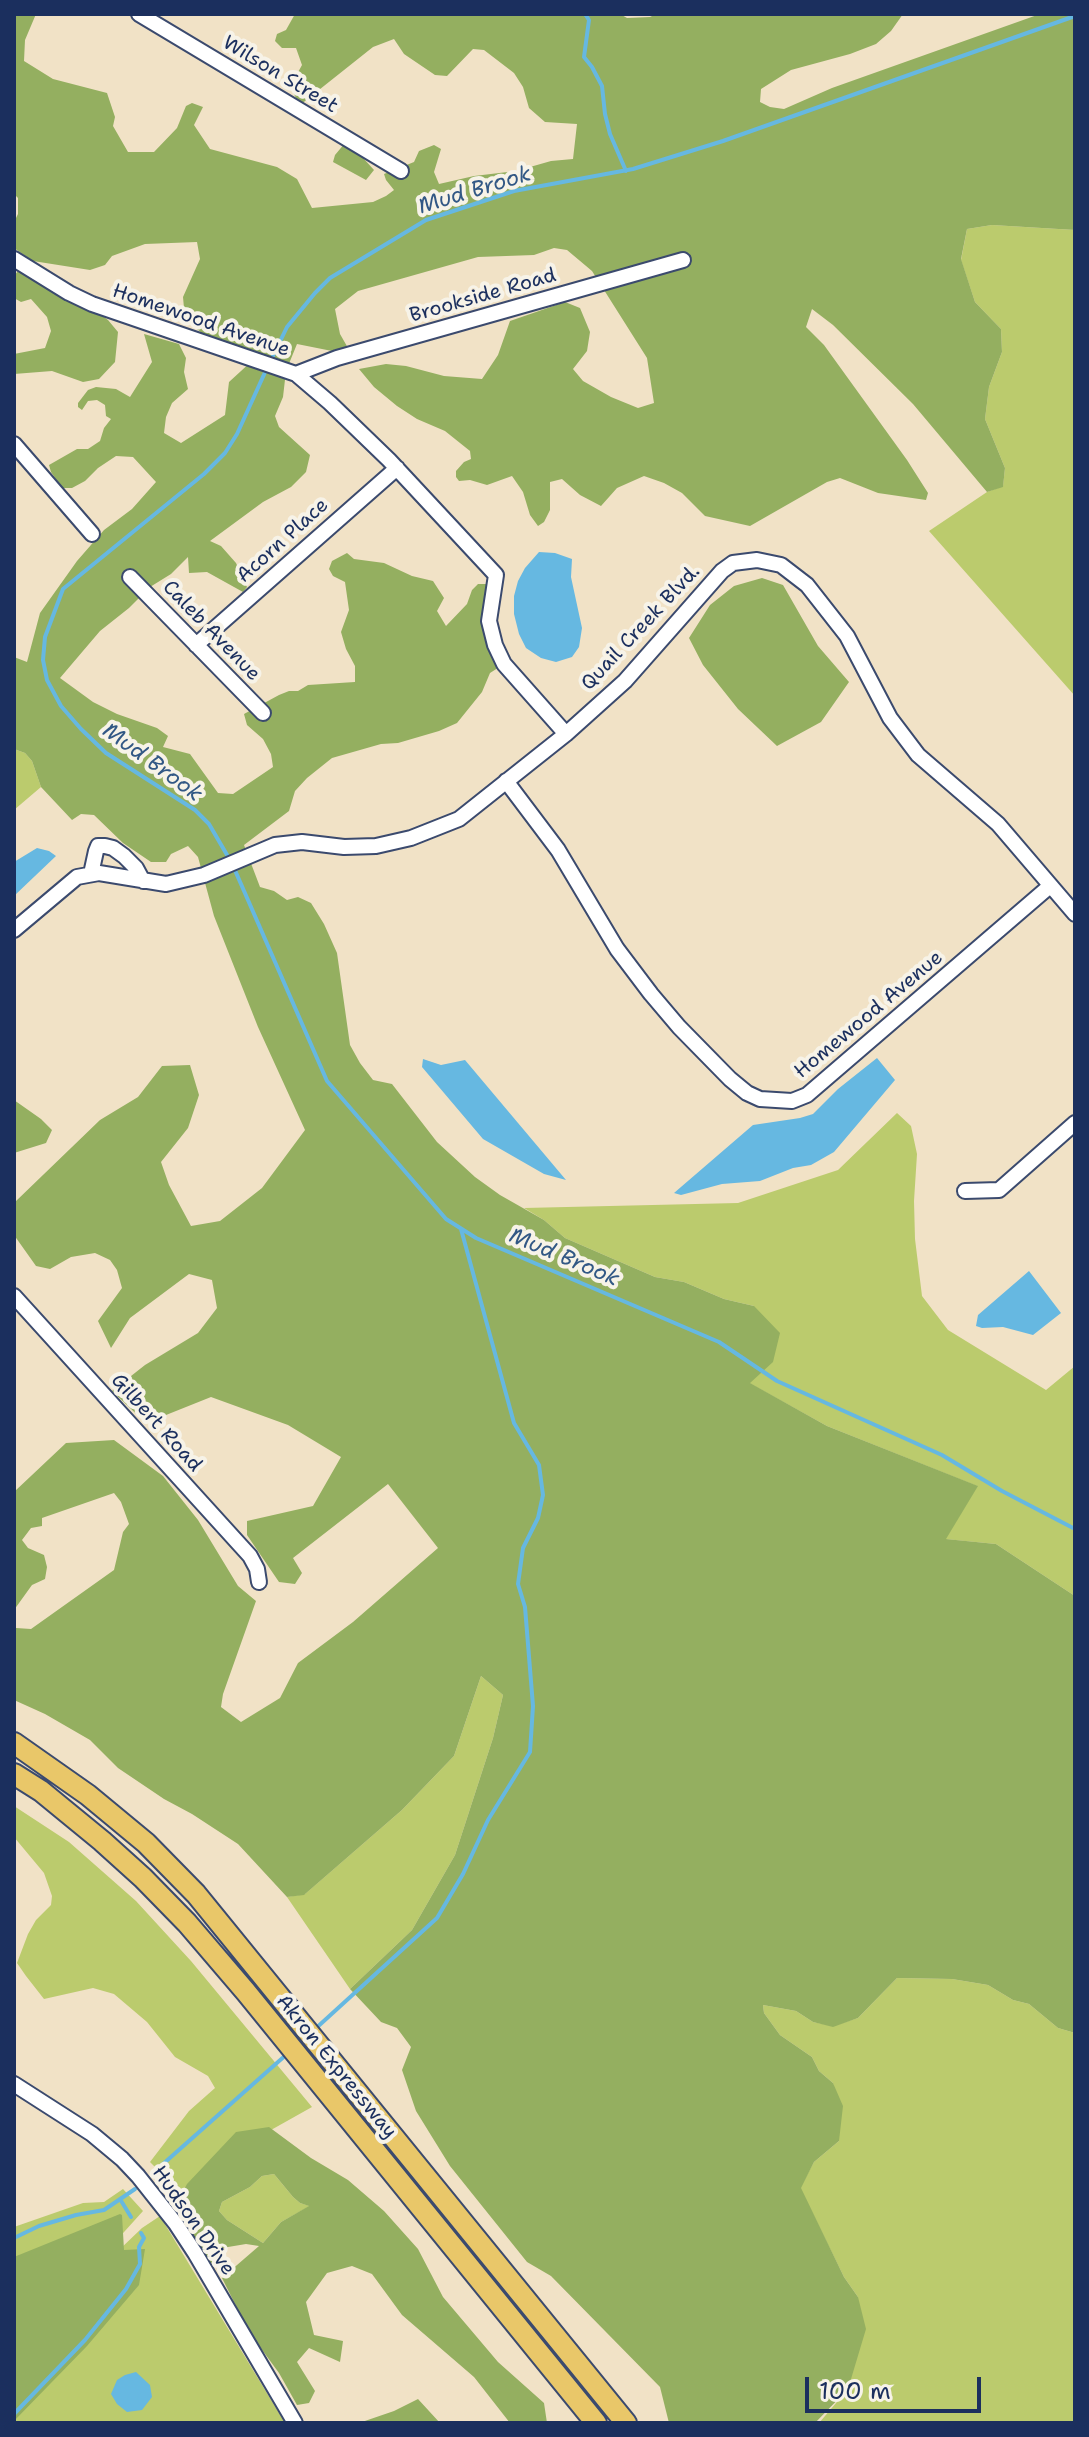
<!DOCTYPE html>
<style>
body{margin:0}
#map{position:relative;width:1089px;height:2437px;overflow:hidden;background:#f1e2c6;font-family:"Shantell Sans",sans-serif}
canvas{display:block}
.frame{position:absolute;inset:0;border:16px solid #1b2f5e;pointer-events:none}
.scale{position:absolute;left:805px;top:2377px;width:176px;height:36px;box-sizing:border-box;border:4px solid #1b2f5e;border-top:0;padding-left:10px;font-size:24px;line-height:28px;white-space:nowrap;color:#1b2f5e;-webkit-text-stroke:6px #f7f3e8;paint-order:stroke}
</style>
<div id="map">
<canvas width="1089" height="2437"></canvas>
<div class="frame"></div>
<div class="scale">100 m</div>
</div>
<script>
const g = document.querySelector('canvas').getContext('2d');
g.lineJoin = 'round';
function fill(path, color) { g.fillStyle = color; g.fill(path, 'evenodd'); }
const shape = rows => new Path2D(rows.map(r => 'M' + r).join(''));
function strokePath(path, color, width, dash) { g.strokeStyle = color; g.lineWidth = width; g.lineCap = dash ? 'butt' : 'round'; g.setLineDash(dash || []); g.stroke(path); }
function drawText(font, color, halo, rows, align = 'center') {
  g.font = font + ' "Shantell Sans",sans-serif'; g.lineWidth = 8; g.setLineDash([]); g.textBaseline = 'middle'; g.strokeStyle = halo; g.fillStyle = color; for (const [text, x, y, turn = 0] of rows) {
    g.save(); g.translate(x, y); g.rotate((+turn || 0) * Math.PI / 180); g.textAlign = isNaN(turn) ? turn : align; if (halo) g.strokeText(text, 0, 0); g.fillText(text, 0, 0); g.restore();
  }
}
const green = shape([
 [992,225,1075,230,1075,696,929,531,987,492,1003,486,1005,468,985,419,989,387,1002,352,1001,329,975,302,961,260,967,229],
 [14,749,25,753,32,761,41,787,14,810],
 [897,1113,911,1126,917,1154,914,1201,915,1239,922,1296,948,1330,1046,1390,1075,1366,1075,1596,996,1544,945,1539,977,1486,827,1426,749,1383,754,1306,724,1299,684,1282,655,1277,565,1238,544,1220,524,1208,738,1203,838,1170],
 [481,1676,503,1695,493,1738,455,1855,412,1930,350,1989,287,1897,305,1894,402,1810,454,1756],
 [14,1806,69,1842,136,1901,191,1961,312,2107,271,2130,185,2214,165,2187,160,2172,150,2162,189,2111,215,2088,208,2076,175,2057,147,2022,114,1994,93,1988,44,1999,26,1976,17,1963,28,1934,36,1920,51,1905,52,1896,44,1873,14,1837],
 [897,1978,952,1979,988,1985,1013,2000,1029,2004,1058,2028,1075,2033,1075,2423,819,2423,848,2389,858,2297,844,2277,800,2188,814,2162,839,2141,833,2083,819,2071,812,2057,780,2035,764,2013,763,2005,796,2011,813,2022,833,2026,858,2018],
 [274,2174,293,2197,300,2203,310,2206,281,2222,263,2243,227,2220,219,2211,222,2202,250,2187,262,2176],
 [123,2189,143,2211,14,2354,14,2227,83,2203,104,2202],
 [160,2216,285,2423,14,2423,14,2365,118,2251,142,2228]
]);
const forest = shape([
 [14,14,36,14,25,40,24,61,53,79,107,93,115,117,113,126,128,152,154,152,177,128,186,106,192,103,203,107,194,125,210,149,277,167,297,179,312,208,373,202,386,196,394,190,386,180,384,174,414,162,419,151,434,145,441,149,434,172,439,184,474,176,516,171,551,161,573,159,577,124,545,122,529,108,523,87,514,73,484,50,473,49,447,76,435,75,404,54,394,39,373,47,300,105,290,87,302,65,296,48,282,48,275,41,277,34,286,30,295,14,620,14,627,18,650,17,656,14,903,14,891,31,876,44,850,54,791,70,761,89,760,102,770,107,784,109,832,88,1040,14,1075,14,1075,230,992,225,967,229,961,259,975,302,1001,329,1002,352,989,387,985,419,1005,468,1003,487,987,492,913,404,833,325,812,309,806,327,824,345,907,460,928,493,926,500,878,493,840,478,827,482,750,526,705,516,682,493,664,483,644,476,617,488,601,506,580,495,562,479,550,482,550,510,544,522,538,526,530,515,523,492,512,476,487,485,470,480,459,481,456,477,456,471,464,462,471,459,470,451,445,431,417,419,397,406,374,387,359,369,386,364,406,366,444,376,482,379,498,355,510,321,565,302,580,308,590,332,587,351,573,369,583,381,611,397,638,408,654,403,647,358,592,271,567,250,554,248,534,255,478,257,358,291,335,309,340,334,348,348,337,352,297,344,286,371,283,397,275,416,279,427,310,455,306,472,291,487,263,502,210,541,221,546,236,563,247,587,243,592,207,572,189,573,188,557,171,574,150,587,129,608,100,631,60,678,93,702,117,714,157,728,168,736,163,747,190,754,218,793,233,794,273,767,271,754,263,739,247,725,244,714,279,695,289,691,298,691,308,685,355,682,355,666,346,649,341,632,349,610,345,582,333,576,329,569,332,561,347,553,354,559,384,563,412,576,433,581,444,598,437,611,446,626,467,604,472,590,478,584,486,584,494,590,489,621,504,664,490,673,482,692,457,723,439,731,398,743,381,744,332,758,307,778,295,791,289,811,244,845,260,887,274,891,287,900,298,897,311,903,324,924,337,953,350,1045,360,1063,373,1080,392,1084,437,1142,475,1177,500,1195,544,1220,565,1238,655,1277,684,1282,724,1299,754,1306,780,1333,773,1362,750,1383,827,1426,978,1486,946,1539,996,1544,1075,1596,1075,2033,1058,2028,1029,2004,1013,2000,988,1985,952,1979,897,1978,858,2018,833,2027,813,2022,796,2011,763,2005,764,2013,780,2035,812,2057,819,2071,833,2083,843,2106,839,2141,814,2162,801,2188,844,2277,858,2297,866,2329,848,2389,815,2423,669,2423,660,2387,551,2276,527,2262,450,2166,416,2111,402,2070,411,2047,397,2028,381,2022,350,1989,412,1930,455,1855,493,1738,503,1695,481,1676,454,1756,402,1810,304,1895,287,1897,238,1844,192,1814,164,1799,118,1768,90,1740,45,1714,14,1700,14,1624,16,1628,31,1629,114,1570,123,1532,129,1524,121,1502,114,1493,42,1518,42,1526,31,1528,22,1540,28,1548,44,1555,47,1567,45,1579,32,1585,14,1610,14,1492,66,1443,114,1440,163,1476,198,1520,238,1586,256,1601,223,1694,221,1707,241,1722,280,1698,298,1663,353,1622,438,1548,388,1484,293,1558,302,1573,295,1584,279,1582,247,1535,247,1521,313,1506,341,1457,288,1425,211,1397,146,1423,112,1391,145,1365,198,1333,217,1308,212,1280,189,1274,130,1318,111,1348,98,1321,122,1288,117,1270,110,1260,95,1253,71,1257,50,1269,36,1266,14,1235,15,1202,100,1120,138,1097,162,1066,190,1065,199,1095,188,1128,161,1162,169,1185,191,1226,220,1221,262,1188,305,1130,258,1027,214,916,198,857,188,846,171,854,166,862,151,862,123,843,94,815,81,814,72,820,41,787,32,761,25,753,14,749,14,657,27,662,40,613,77,561,104,530,132,509,156,482,133,457,116,456,98,468,85,481,72,488,62,488,51,472,49,465,77,449,88,449,100,441,104,428,111,419,106,416,105,405,97,400,88,401,82,410,78,407,78,403,88,390,96,387,116,389,130,397,152,362,144,334,179,344,186,358,184,372,188,389,172,403,166,417,164,433,181,443,225,415,229,382,253,360,224,347,203,334,185,319,183,297,200,259,197,242,145,244,112,256,105,265,90,270,33,261,14,248,14,222,18,214,18,198,14,194],
 [345,143,354,148,374,170,366,180,333,162,335,155],
 [28,270,96,311,108,320,118,332,115,362,99,379,83,382,52,371,14,374,14,354,45,348,51,331,47,317,31,299,21,302,14,298,14,276,18,271],
 [762,578,783,585,818,646,849,682,821,722,777,746,738,709,703,665,689,638,710,605,734,586],
 [14,1100,41,1119,52,1130,46,1143,14,1153],
 [269,2127,311,2158,348,2180,384,2211,418,2249,443,2297,498,2362,544,2403,547,2423,510,2423,474,2377,402,2315,372,2274,352,2266,327,2273,306,2302,314,2335,343,2341,340,2362,309,2348,297,2362,315,2391,309,2403,297,2405,279,2373,249,2332,222,2278,259,2246,246,2244,216,2249,220,2266,209,2262,175,2207,187,2184,236,2132],
 [274,2174,293,2197,300,2203,309,2206,281,2222,263,2243,227,2220,219,2211,222,2202,250,2187,262,2176],
 [120,2214,122,2215,124,2250,145,2249,139,2285,87,2346,14,2421,14,2257],
 [418,2399,440,2423,359,2423,394,2411]
]);
const water = shape([
 [539,552,555,553,572,559,571,577,582,628,579,647,572,657,556,662,541,658,526,648,519,634,514,614,514,596,518,581,525,568],
 [37,848,49,851,56,856,14,896,14,862],
 [877,1058,895,1080,834,1152,811,1165,793,1168,760,1181,722,1184,681,1195,674,1193,753,1125,800,1118,813,1114,838,1089],
 [423,1059,441,1065,465,1060,566,1180,544,1174,483,1139,422,1067],
 [1029,1271,1061,1313,1033,1335,1003,1327,982,1328,976,1326,978,1315],
 [136,2372,150,2385,152,2397,142,2410,127,2412,117,2404,111,2394,117,2380,125,2375]
]);
const stream = shape([
 [585,14,589,20,584,57,592,67,602,86,605,114,610,134,626,171],
 [271,360,287,327,315,293,330,278,426,220,514,191,633,169,723,141,1075,16],
 [230,860,209,824,195,810,106,753,81,729,61,706,47,680,43,660,45,637,63,589,204,474,225,453,237,434,267,368],
 [234,868,327,1081,446,1219,476,1238,719,1342,777,1381,942,1455,1002,1491,1075,1529],
 [314,2030,437,1918,463,1874,488,1820,530,1752,533,1706,525,1607,518,1584,523,1548,538,1518,543,1495,539,1465,514,1423,461,1229],
 [154,2172,287,2054],
 [120,2199,131,2217],
 [14,2238,39,2226,76,2215,104,2210,135,2189],
 [14,2414,85,2340,126,2289,140,2264,139,2247,144,2238,141,2233]
]);
const minor = shape([
 [139,14,401,171],
 [14,259,69,293,92,304,296,374,330,403,389,460,496,575,489,621,495,645,504,664,566,734],
 [296,374,337,358,683,260],
 [14,444,92,534],
 [130,577,263,713],
 [196,645,397,468],
 [506,781,558,850,617,949,651,994,679,1027,730,1079,747,1093,760,1099,792,1101,807,1095,1050,886],
 [91,874,96,851,98,846,105,846,113,848,124,856,136,868,143,881],
 [14,930,77,877,99,873,166,884,204,875,275,845,302,842,344,847,376,846,411,838,459,819,566,734,625,681,722,571,733,563,757,560,781,565,807,585,847,636,890,718,918,755,998,824,1075,914],
 [965,1191,999,1190,1075,1123],
 [14,1296,250,1556,257,1569,259,1582],
 [14,2084,92,2134,122,2159,138,2176,176,2224,195,2253,295,2423]
]);
const highway = shape([
 [14,1743,88,1795,146,1843,196,1894,626,2423],
 [14,1774,41,1791,102,1841,143,1878,187,1923,246,1992,596,2423]
]);
const streetNames = [
 ["Wilson Street",280,75,31],
 ["Brookside Road",483,296,-16],
 ["Homewood Avenue",201,321,19],
 ["Acorn Place",283,541,-42],
 ["Quail Creek Blvd.",641,628,-47],
 ["Caleb Avenue",211,631,46],
 ["Homewood Avenue",869,1015,-40],
 ["Gilbert Road",156,1423,48],
 ["Akron Expressway",336,2067,51],
 ["Hudson Drive",193,2221,55]
];
const waterNames = [
 ["Mud Brook",475,191,-17],
 ["Mud Brook",152,763,36],
 ["Mud Brook",564,1258,23]
];
fill(green, '#bbcb6d');
fill(forest, '#94af60');
fill(water, '#66b8e1');
strokePath(stream, '#66b8e1', 4);
strokePath(minor, '#3b4a6e', 18);
strokePath(highway, '#3b4a6e', 24);
strokePath(minor, '#fff', 14);
strokePath(highway, '#e9c769', 20);
drawText('20px', '#1b2f5e', '#f7f3e8', streetNames);
drawText('italic 22px', '#325885', '#f7f3e8', waterNames);
</script>
